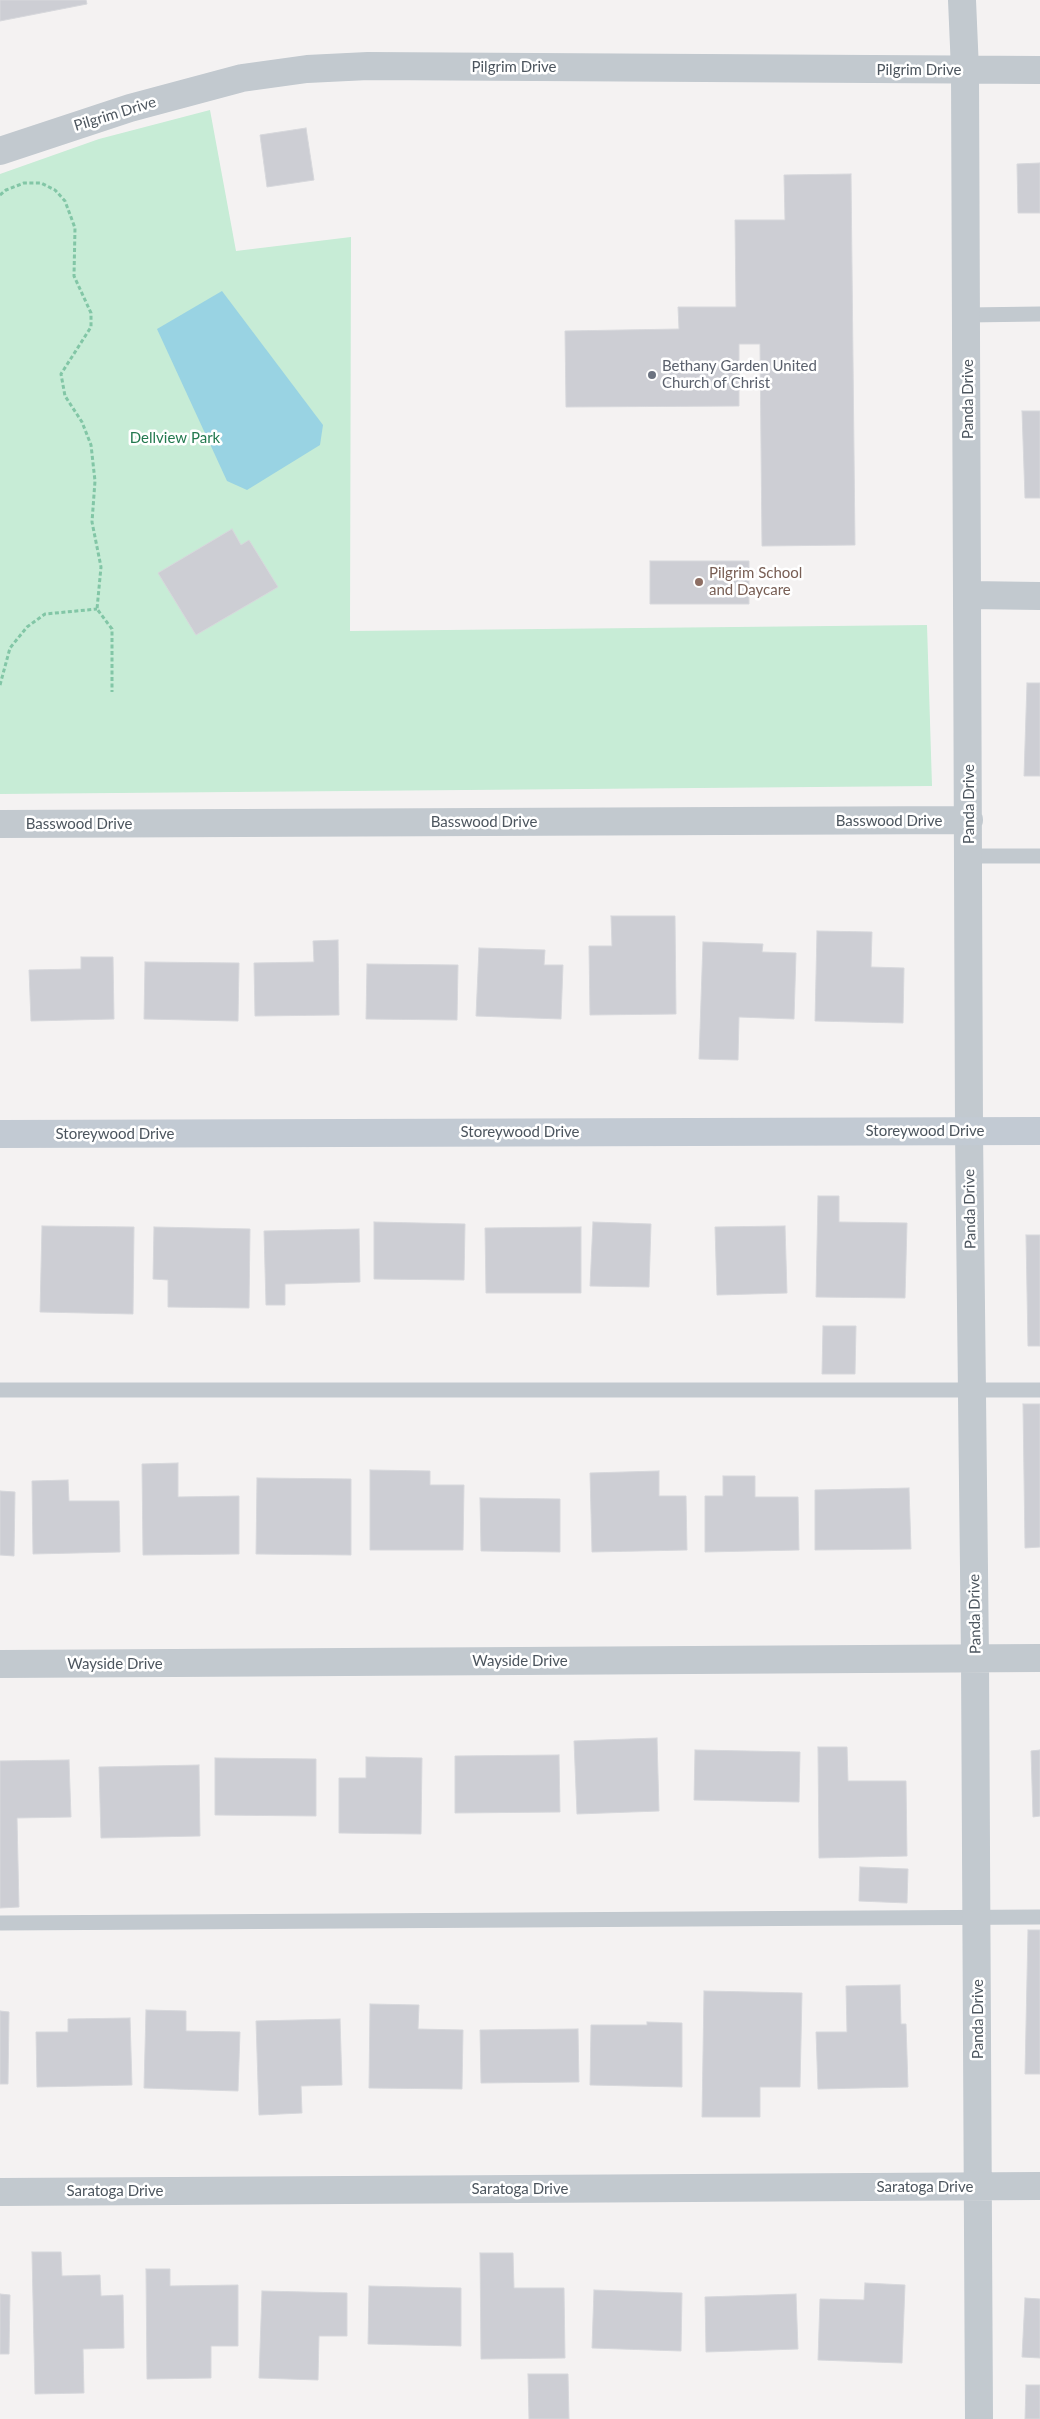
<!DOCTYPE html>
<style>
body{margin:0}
canvas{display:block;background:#f4f2f2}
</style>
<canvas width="1040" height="2419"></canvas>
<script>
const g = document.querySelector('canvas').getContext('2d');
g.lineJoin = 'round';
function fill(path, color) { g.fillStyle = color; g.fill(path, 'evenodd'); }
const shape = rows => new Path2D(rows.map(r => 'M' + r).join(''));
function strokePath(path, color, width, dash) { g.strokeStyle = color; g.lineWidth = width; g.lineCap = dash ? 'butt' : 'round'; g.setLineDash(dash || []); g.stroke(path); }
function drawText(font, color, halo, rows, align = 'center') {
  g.font = font + ' Lato,sans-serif'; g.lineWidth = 5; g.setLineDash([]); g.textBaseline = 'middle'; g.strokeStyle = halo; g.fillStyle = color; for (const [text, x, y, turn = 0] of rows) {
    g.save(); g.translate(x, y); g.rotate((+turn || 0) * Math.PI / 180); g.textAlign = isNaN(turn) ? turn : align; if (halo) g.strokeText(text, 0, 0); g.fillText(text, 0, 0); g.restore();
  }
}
const green = shape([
 [210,110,236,251,351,237,350,631,927,625,932,786,0,794,0,174,99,139]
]);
const water = shape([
 [222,291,323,425,320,445,247,490,227,481,157,329]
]);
const building = shape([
 [0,0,86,0,87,4,0,21,0,0],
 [306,128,314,180,267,187,260,135,306,128],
 [1040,163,1040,213,1018,213,1017,164,1040,163],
 [851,174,855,545,762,546,760,344,739,344,739,406,566,407,565,331,679,329,678,307,736,307,735,220,785,220,784,175,851,174],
 [1022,411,1040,411,1040,498,1025,498,1022,411],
 [232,529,241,545,249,540,278,587,196,635,158,573,232,529],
 [650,561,749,561,749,604,650,604,650,561],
 [1027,683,1040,683,1040,776,1024,776,1027,683],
 [611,916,675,916,676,1014,590,1015,589,946,612,946,611,916],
 [817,931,872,932,871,967,904,968,903,1023,815,1021,817,931],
 [338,940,339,1015,255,1016,254,963,314,962,313,941,338,940],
 [703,942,763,944,762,952,796,953,794,1019,739,1017,738,1060,699,1059,703,942],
 [479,948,545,950,544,965,563,965,561,1019,476,1016,479,948],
 [81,957,113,957,114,1019,31,1021,29,970,81,969,81,957],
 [145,962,239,963,238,1021,144,1019,145,962],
 [367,964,458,965,457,1020,366,1019,367,964],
 [818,1196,839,1196,839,1222,907,1223,905,1298,816,1297,818,1196],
 [374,1222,465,1224,464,1280,374,1279,374,1222],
 [593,1222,651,1224,649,1287,590,1286,593,1222],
 [42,1226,134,1227,133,1314,40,1312,42,1226],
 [785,1226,787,1293,717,1295,715,1227,785,1226],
 [154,1227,250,1229,249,1308,168,1307,168,1280,153,1279,154,1227],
 [581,1227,581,1293,486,1293,485,1228,581,1227],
 [359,1229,360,1282,285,1284,285,1305,266,1305,264,1231,359,1229],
 [1026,1235,1040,1235,1040,1346,1028,1346,1026,1235],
 [823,1326,856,1326,855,1374,822,1374,823,1326],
 [1023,1404,1040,1404,1040,1547,1025,1548,1023,1404],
 [178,1463,178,1497,239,1496,239,1554,143,1555,142,1464,178,1463],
 [370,1470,430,1471,430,1485,464,1485,463,1550,370,1550,370,1470],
 [659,1471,659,1496,686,1496,687,1550,592,1552,590,1473,659,1471],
 [723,1476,755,1476,755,1497,798,1497,799,1550,705,1552,705,1496,723,1496,723,1476],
 [257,1478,351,1479,351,1555,256,1554,257,1478],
 [68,1480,69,1501,119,1501,120,1552,33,1554,32,1481,68,1480],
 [909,1488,911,1549,815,1550,815,1490,909,1488],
 [0,1491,15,1492,14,1556,0,1555,0,1491],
 [480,1498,560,1499,560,1552,481,1551,480,1498],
 [657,1738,659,1811,577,1814,574,1741,657,1738],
 [818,1747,847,1747,848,1781,906,1781,907,1856,819,1858,818,1747],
 [695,1750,800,1752,799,1802,694,1800,695,1750],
 [1040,1750,1040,1816,1033,1817,1031,1751,1040,1750],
 [559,1755,560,1812,455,1813,455,1756,559,1755],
 [366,1757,422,1758,421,1834,339,1833,339,1778,366,1778,366,1757],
 [215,1758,316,1759,316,1816,215,1815,215,1758],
 [69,1760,71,1817,17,1818,19,1907,0,1908,0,1761,69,1760],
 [199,1765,200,1836,101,1838,99,1767,199,1765],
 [860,1867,908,1869,907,1903,859,1901,860,1867],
 [1028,1930,1040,1930,1040,2074,1025,2074,1028,1930],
 [900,1985,901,2024,906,2024,908,2087,818,2089,816,2032,847,2032,846,1986,900,1985],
 [704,1991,802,1993,800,2087,760,2087,760,2117,702,2117,704,1991],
 [370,2004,419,2005,418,2029,463,2030,462,2089,369,2088,370,2004],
 [146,2010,186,2011,186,2031,240,2032,238,2091,144,2088,146,2010],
 [0,2011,9,2012,8,2084,0,2084,0,2011],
 [130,2018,132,2085,37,2087,36,2032,68,2032,68,2019,130,2018],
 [340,2019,342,2085,301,2086,302,2113,259,2115,256,2021,340,2019],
 [647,2022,682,2023,682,2087,590,2085,591,2025,647,2025,647,2022],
 [578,2029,579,2082,481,2083,480,2030,578,2029],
 [32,2252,61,2252,62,2276,100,2275,101,2296,123,2295,124,2348,83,2349,84,2393,35,2394,32,2252],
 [480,2253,513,2253,514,2288,564,2288,565,2358,481,2359,480,2253],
 [146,2269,170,2269,170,2286,238,2285,238,2346,211,2346,211,2378,147,2379,146,2269],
 [865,2283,905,2285,902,2363,818,2360,820,2299,864,2300,865,2283],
 [369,2286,461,2288,461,2346,368,2344,369,2286],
 [594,2290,682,2293,681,2351,592,2348,594,2290],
 [262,2291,347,2293,347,2336,319,2336,318,2380,259,2378,262,2291],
 [0,2294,10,2295,9,2354,0,2354,0,2294],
 [796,2294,798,2349,706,2352,705,2297,796,2294],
 [1025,2298,1040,2299,1040,2358,1022,2357,1025,2298],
 [528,2374,568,2374,569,2419,529,2419,528,2374],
 [1026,2385,1040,2385,1040,2419,1025,2419,1026,2385]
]);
const path = shape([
 [0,195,6,190,24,183,41,183,55,190,65,201,75,228,74,276,91,313,91,327,61,374,65,396,82,422,91,445,95,481,92,522,101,567,97,609,112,629,112,692],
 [0,685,10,648,27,627,45,614,97,609]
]);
const lane = shape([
 [967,315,1040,314],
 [969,856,1040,856],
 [0,1390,1040,1390],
 [0,1923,1040,1917]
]);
const street = shape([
 [962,0,965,70,969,1131,975,1659,979,2419],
 [0,151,130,108,242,78,307,69,368,66,1040,70],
 [969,595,1040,596],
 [0,824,969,820],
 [0,1664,1040,1658],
 [0,2192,1040,2186]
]);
const secondary = shape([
 [0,1134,1040,1131]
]);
const markers = [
 [652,375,5,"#6b7280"],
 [699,582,5,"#8d6e63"]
];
const streetNames = [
 ["Pilgrim Drive",514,67],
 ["Pilgrim Drive",919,70],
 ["Pilgrim Drive",115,114,-17],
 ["Panda Drive",968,399,-90],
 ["Panda Drive",969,804,-90],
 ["Basswood Drive",889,821],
 ["Basswood Drive",484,822],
 ["Basswood Drive",79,824],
 ["Storeywood Drive",925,1131],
 ["Storeywood Drive",520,1132],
 ["Storeywood Drive",115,1134],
 ["Panda Drive",970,1209,-91],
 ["Panda Drive",975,1614,-91],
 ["Wayside Drive",520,1661],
 ["Wayside Drive",115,1664],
 ["Panda Drive",978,2019,-90],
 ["Saratoga Drive",925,2187],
 ["Saratoga Drive",520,2189],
 ["Saratoga Drive",115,2191]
];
const worshipNames = [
 ["Bethany Garden United",662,366],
 ["Church of Christ",662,383]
];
const parkNames = [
 ["Dellview Park",175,438]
];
const educationNames = [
 ["Pilgrim School",709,573],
 ["and Daycare",709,590]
];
fill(green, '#c7ecd6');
fill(water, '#99d3e3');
fill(building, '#cdced4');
strokePath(building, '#d7d8dc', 1);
strokePath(path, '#82c6a6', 3, [4, 2.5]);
strokePath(lane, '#c2c9cf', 15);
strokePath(street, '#c2c9cf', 28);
strokePath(secondary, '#c2cad3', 28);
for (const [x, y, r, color] of markers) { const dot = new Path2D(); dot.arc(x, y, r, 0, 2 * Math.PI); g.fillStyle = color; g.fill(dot); strokePath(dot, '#fff', 2); }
drawText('15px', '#4c555e', '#fff', streetNames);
drawText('15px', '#5b616d', '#fff', worshipNames, 'left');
drawText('15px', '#23794f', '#fff', parkNames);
drawText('15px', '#785e54', '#fff', educationNames, 'left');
</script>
